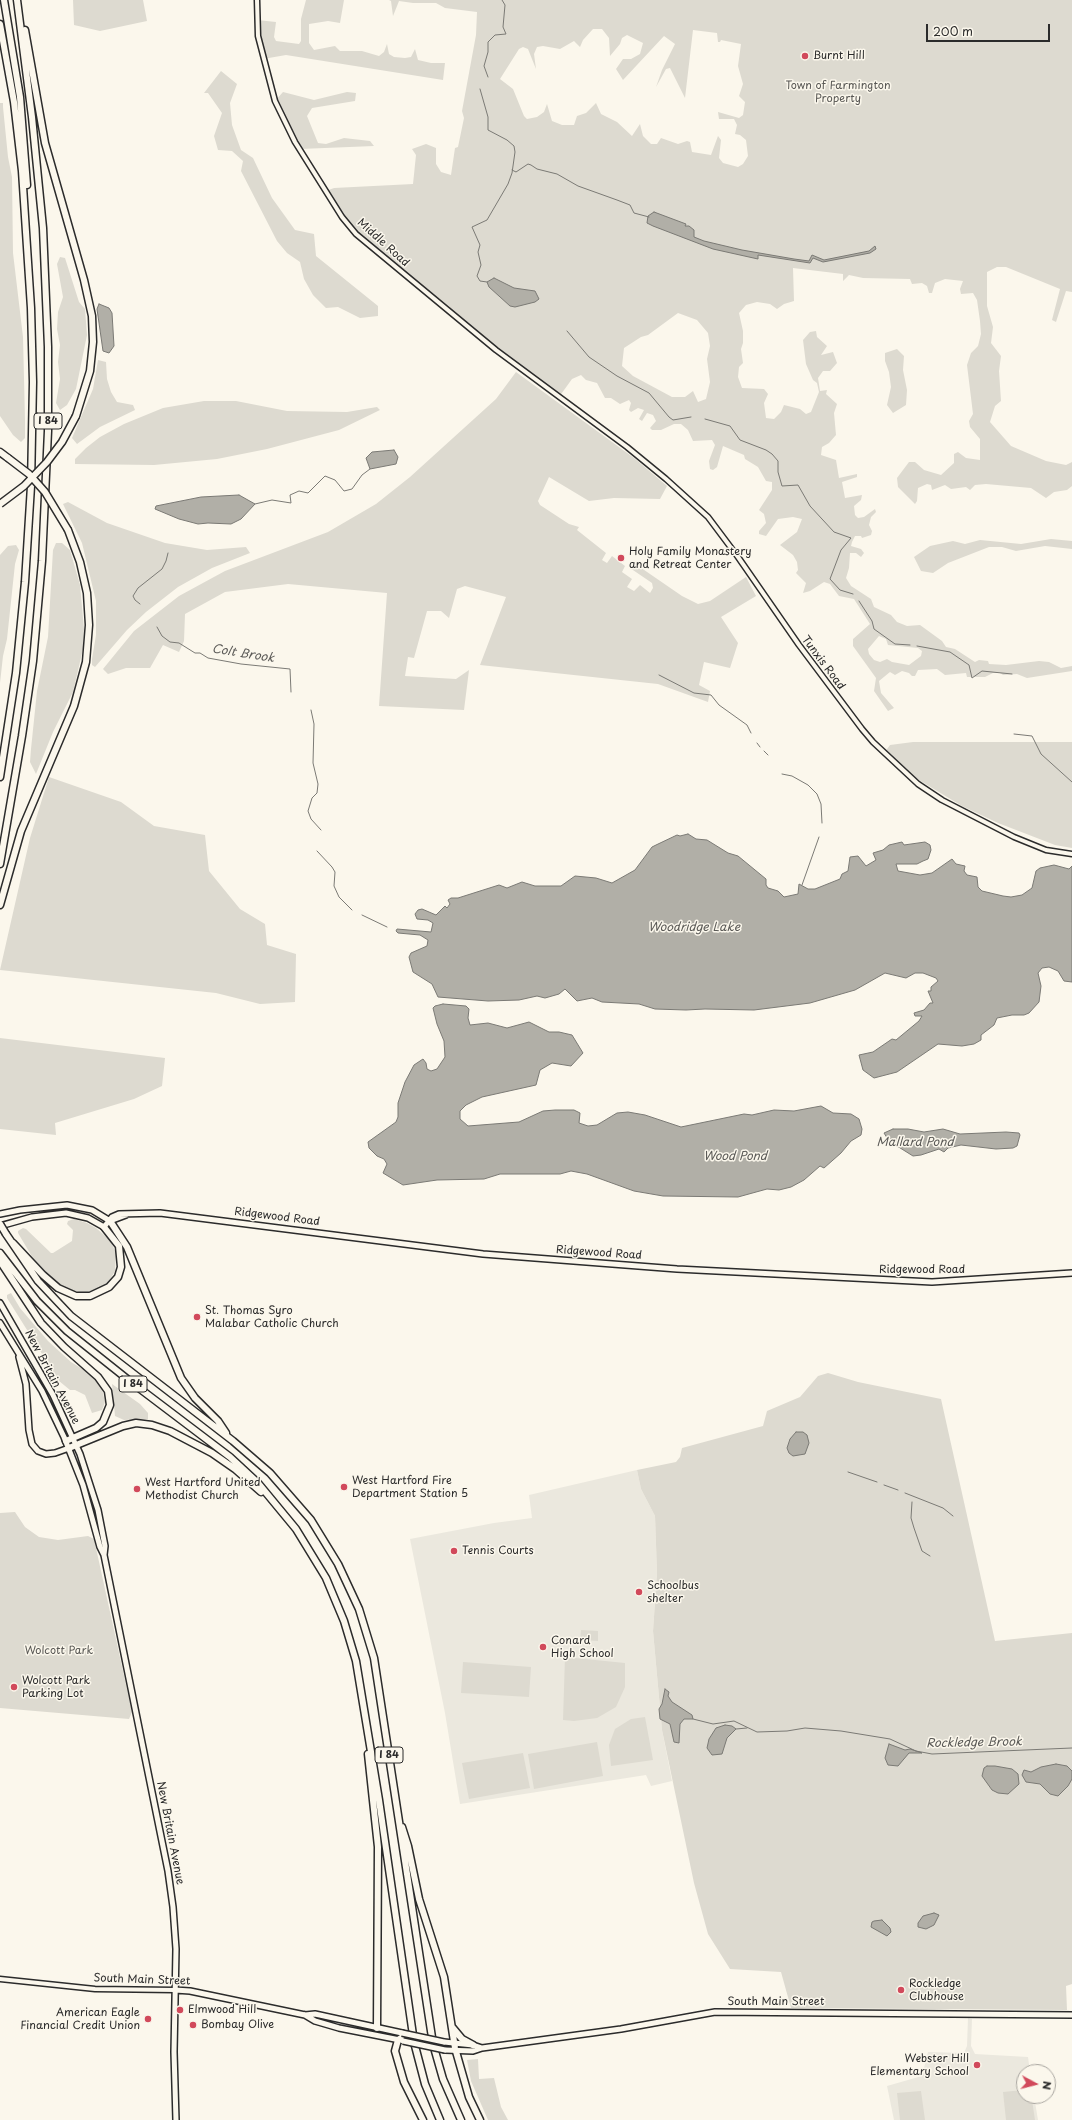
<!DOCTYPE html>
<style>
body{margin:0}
#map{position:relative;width:1072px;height:2120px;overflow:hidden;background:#fbf7ec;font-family:"Playpen Sans",sans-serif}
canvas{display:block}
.north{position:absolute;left:1016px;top:2064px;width:40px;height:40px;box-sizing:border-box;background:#fbf7ec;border:1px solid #a8a59f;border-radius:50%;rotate:97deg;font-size:11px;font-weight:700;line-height:16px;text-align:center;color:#2b2b2b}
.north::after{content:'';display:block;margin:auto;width:14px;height:18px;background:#d1495b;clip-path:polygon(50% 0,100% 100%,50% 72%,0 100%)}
.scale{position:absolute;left:926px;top:24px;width:124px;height:18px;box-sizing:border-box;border:2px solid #2b2b2b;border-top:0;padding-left:5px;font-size:12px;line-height:14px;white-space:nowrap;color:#2b2b2b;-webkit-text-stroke:3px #fbf7ec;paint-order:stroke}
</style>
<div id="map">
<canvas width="1072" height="2120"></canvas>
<div class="north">N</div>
<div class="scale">200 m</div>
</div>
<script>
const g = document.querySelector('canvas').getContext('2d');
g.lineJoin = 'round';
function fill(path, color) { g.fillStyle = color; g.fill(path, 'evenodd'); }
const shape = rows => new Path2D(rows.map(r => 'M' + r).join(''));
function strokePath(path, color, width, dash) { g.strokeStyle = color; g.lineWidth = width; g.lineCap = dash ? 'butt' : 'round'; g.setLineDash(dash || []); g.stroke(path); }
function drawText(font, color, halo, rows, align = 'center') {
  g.font = font + ' "Playpen Sans",sans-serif'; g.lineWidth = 3; g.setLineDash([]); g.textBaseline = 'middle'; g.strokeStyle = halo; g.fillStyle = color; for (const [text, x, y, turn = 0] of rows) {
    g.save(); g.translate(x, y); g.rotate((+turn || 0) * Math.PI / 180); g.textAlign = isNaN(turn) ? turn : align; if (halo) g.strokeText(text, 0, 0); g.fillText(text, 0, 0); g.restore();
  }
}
const built = shape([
 [637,1470,641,1489,655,1516,657,1573,653,1631,662,1730,672,1781,651,1786,646,1775,460,1804,445,1713,410,1539,494,1523,532,1518,529,1495],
 [968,2018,972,2019,971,2046,975,2054,1028,2057,1030,2072,1024,2072,1024,2096,1034,2096,1038,2120,894,2120,887,2086,922,2076,928,2052,964,2053,967,2046]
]);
const green = shape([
 [73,0,143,0,147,21,100,31,74,25],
 [306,0,344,0,340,23,328,21,309,24,309,43,314,50,335,46,340,51,362,51,379,56,384,52,387,44,389,54,394,57,405,58,411,57,415,49,418,60,431,63,445,63,443,80,286,55,263,59,257,20,276,22,274,37,276,41,299,44,301,41,301,19],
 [389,0,1072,0,1072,292,1066,291,1056,322,1052,320,1060,289,1006,267,997,267,987,272,987,306,993,327,991,343,1001,356,999,371,1001,401,995,406,990,422,1011,446,1046,461,1066,465,1072,462,1072,486,1067,490,1054,492,1046,498,1031,488,986,484,975,485,970,490,966,487,951,489,945,485,932,490,931,485,927,484,918,488,917,501,915,504,898,487,897,478,909,462,915,462,924,470,941,475,954,463,954,454,958,452,966,458,980,460,980,439,970,427,969,421,973,414,967,365,971,353,978,346,981,334,980,321,977,300,973,293,961,294,960,289,963,281,945,279,935,283,932,293,929,293,927,286,922,283,912,284,910,279,863,278,849,275,843,281,843,274,793,268,794,301,784,304,777,309,770,304,757,302,746,305,739,313,743,331,743,343,741,349,743,363,739,367,738,377,742,388,764,389,768,394,764,403,766,418,774,419,781,412,784,405,800,409,806,414,811,412,819,392,817,383,813,380,806,364,803,340,810,332,816,331,817,337,827,346,821,355,833,352,837,363,830,371,823,371,818,378,820,391,827,390,826,394,837,404,834,413,836,435,829,443,822,447,821,455,836,460,839,478,857,474,857,477,842,482,845,498,862,495,861,500,854,506,855,515,858,518,864,517,875,509,876,512,871,517,869,525,872,531,871,535,862,538,861,536,855,536,852,542,851,546,861,549,864,553,861,557,856,553,850,553,849,568,846,578,851,586,871,599,874,607,891,615,897,622,907,626,920,625,942,641,946,647,955,649,975,662,979,660,988,661,989,664,1006,665,1039,661,1049,662,1061,668,1072,666,1072,671,1027,678,1017,674,1003,675,1000,673,993,673,985,677,967,677,966,673,945,675,937,669,918,670,915,676,912,676,909,673,902,671,895,675,890,672,879,681,881,693,894,708,888,711,874,691,876,678,853,646,853,639,870,624,854,599,839,596,830,584,824,582,810,591,803,593,806,583,796,573,798,570,797,562,793,555,780,545,797,532,802,519,793,517,778,519,766,536,759,534,759,531,766,523,764,514,759,510,772,490,772,482,766,481,758,467,745,459,744,455,723,446,717,467,713,470,710,469,709,461,715,445,712,440,693,441,688,430,681,424,674,424,661,430,652,430,650,428,656,421,653,415,647,413,642,421,639,419,644,410,638,408,631,412,629,410,631,403,629,400,620,404,611,398,605,398,597,383,586,380,581,375,572,379,559,397,448,311,450,307,427,289,424,291,356,234,326,191,334,188,413,184,416,155,412,149,426,144,436,148,436,164,441,172,451,175,455,148,458,147,464,118,462,111,476,35,477,12,445,8,436,3,413,3,399,1,393,16,391,1],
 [593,29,602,29,609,38,610,56,620,44,622,38,627,35,643,43,640,54,631,59,623,59,616,69,623,80,664,36,675,44,662,70,656,87,666,69,670,68,685,98,693,30,717,33,718,42,720,42,721,40,741,44,738,66,743,84,739,96,745,102,743,115,739,118,718,112,719,119,734,119,737,125,735,134,740,135,746,140,748,156,743,164,738,167,723,163,719,158,721,140,718,136,711,155,692,152,690,142,687,141,678,144,661,138,657,144,651,144,643,136,640,124,632,136,617,122,601,114,596,103,586,113,577,116,574,125,562,125,552,121,547,104,544,112,537,117,527,119,524,116,513,89,500,79,519,49,523,47,528,49,536,69,534,54,537,47,543,46,560,49,574,41,580,47,583,40],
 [678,313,697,320,708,333,710,346,707,359,710,382,706,399,698,402,693,391,685,397,672,397,633,376,622,366,624,348,641,337,648,335],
 [879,636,886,639,888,645,918,648,922,651,921,656,909,665,892,662,887,659,880,662,874,660,869,654,868,649],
 [221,71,237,84,230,103,232,125,241,150,253,158,272,198,295,230,314,234,316,256,378,306,378,316,360,318,338,307,326,308,313,295,304,279,300,262,287,253,277,241,241,171,243,161,232,151,218,150,214,136,222,113,208,93,204,93],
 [283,92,314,100,347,92,356,93,355,101,312,108,307,116,318,143,326,144,344,138,370,141,374,146,300,149,275,101],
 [0,103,3,103,3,107,8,157,12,177,13,253,23,337,25,420,25,438,21,442,13,435,0,416],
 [60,257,65,258,79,302,85,309,87,335,76,389,67,405,60,410,56,403,60,379,58,362,60,345,57,329,58,312,63,297,57,264],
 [897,349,904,356,903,370,907,390,906,405,893,413,887,405,891,387,889,372,885,361,885,353],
 [98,360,106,362,107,379,111,392,117,402,133,405,135,410,100,427,77,444,72,438,93,389],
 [516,372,634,458,667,486,660,499,614,498,589,501,549,477,538,501,540,505,569,524,579,527,577,530,606,553,602,560,607,563,612,556,625,566,622,572,632,579,627,587,634,591,640,585,650,593,653,588,652,583,630,568,634,563,682,596,698,604,710,601,746,577,756,596,721,617,738,643,730,668,704,662,699,685,710,691,708,702,658,684,480,665,506,597,465,586,457,589,449,618,441,611,427,611,414,658,408,657,405,676,456,679,469,670,464,710,379,706,387,593,288,584,225,592,185,614,184,641,179,652,163,645,150,668,126,668,108,674,103,669,134,631,179,596,225,571,328,532,376,504,410,477,496,399],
 [204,401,236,401,287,411,347,412,377,407,380,410,339,430,267,449,217,459,154,465,75,464,75,459,86,448,100,437,124,424,163,408],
 [68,502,107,523,165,543,207,550,246,547,250,553,212,568,178,587,146,612,127,630,95,667,92,665,92,659,96,635,96,601,82,543,63,504],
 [1051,539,1072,541,1072,549,1045,546,1016,551,1002,547,989,547,948,563,933,573,921,571,914,557,930,546,953,541,965,544,980,540,1021,544],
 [56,543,62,543,70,550,80,585,84,629,83,649,73,692,53,732,36,774,30,762,31,749,37,691,48,637,53,550],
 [16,545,19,550,15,564,7,639,3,656,0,683,0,555,8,546],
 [913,742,1072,742,1072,848,1055,845,998,823,962,806,909,774,885,752,890,745],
 [49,777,121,802,154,826,205,835,209,871,240,909,265,924,267,945,296,954,295,1002,260,1004,216,993,0,970,30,838],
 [0,1038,165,1058,162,1086,134,1099,55,1123,56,1135,0,1129],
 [74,1219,87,1223,96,1228,110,1240,116,1253,115,1271,106,1286,85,1293,68,1290,54,1280,34,1260,18,1233,18,1231,23,1228,26,1229,51,1253,53,1253,72,1241,73,1230,67,1224,68,1221],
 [11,1293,20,1308,48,1341,71,1362,89,1373,101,1385,105,1402,102,1410,92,1413,85,1395,75,1390,70,1390,59,1381,7,1298,7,1295],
 [828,1373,858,1382,941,1399,995,1641,1072,1633,1072,1984,1066,1986,1067,2010,791,2008,781,1972,730,1969,708,1934,694,1883,662,1730,653,1631,657,1573,655,1516,641,1489,637,1470,676,1462,680,1457,682,1448,763,1426,767,1411,800,1397,818,1376],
 [112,1384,140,1404,148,1413,148,1419,124,1420,115,1416],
 [15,1512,25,1527,39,1537,58,1540,88,1536,94,1539,132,1712,129,1719,0,1708,0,1513],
 [581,1630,598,1631,598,1641,580,1640],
 [565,1657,625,1663,625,1687,616,1707,597,1718,574,1721,563,1720],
 [463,1662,531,1667,529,1697,461,1693],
 [645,1717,653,1760,611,1766,609,1745,615,1729,631,1719],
 [597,1742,603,1776,534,1789,528,1754],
 [523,1753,530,1788,469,1799,462,1763],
 [478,2059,479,2079,494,2078,501,2107,508,2120,488,2120,471,2081,467,2060],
 [1023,2090,1025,2101,1032,2100,1035,2120,1006,2120,1003,2092],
 [921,2091,925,2120,900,2120,897,2093]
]);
const water = shape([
 [654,212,686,224,685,226,689,226,694,230,694,237,704,241,742,250,794,259,809,261,812,255,824,260,869,251,875,246,876,249,870,253,823,262,813,258,810,263,758,255,758,259,713,249,653,226,647,223,648,216,654,212],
 [494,278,514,288,535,291,539,299,535,302,515,307,510,306,489,287,487,282,494,278],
 [99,304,109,308,112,313,114,346,109,353,103,351,97,309,99,304],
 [394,450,398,457,396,464,370,469,366,458,372,452,394,450],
 [239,495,255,504,241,519,231,524,208,523,198,524,179,519,155,509,156,506,201,497,239,495],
 [688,834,696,839,707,840,728,853,738,856,766,879,766,885,768,888,778,891,784,897,798,894,799,884,808,889,815,889,840,879,842,874,848,871,850,857,858,856,866,866,876,860,873,853,883,850,889,845,902,842,904,845,925,842,930,845,931,850,928,859,923,861,917,864,896,864,898,871,920,875,932,873,952,859,956,864,965,866,964,871,967,875,977,877,978,887,982,891,1003,896,1011,897,1022,895,1032,888,1036,871,1040,868,1054,865,1069,869,1072,866,1072,982,1064,981,1058,971,1049,967,1042,968,1038,973,1041,986,1039,1002,1029,1013,1024,1015,1012,1015,997,1018,994,1025,981,1035,981,1040,974,1044,962,1046,938,1044,897,1072,874,1078,863,1070,859,1055,873,1052,892,1039,896,1040,919,1021,922,1016,915,1016,914,1013,924,1010,930,1003,933,1003,928,991,931,991,931,987,938,981,936,978,923,973,915,973,906,978,885,973,855,990,810,1003,754,1010,705,1009,686,1010,655,1009,639,1004,602,1002,592,998,577,1001,565,989,559,994,545,998,537,996,519,1000,488,1001,438,997,432,984,413,972,409,957,411,953,427,946,428,940,420,935,398,933,396,931,397,929,431,932,433,923,428,920,417,919,415,914,418,910,422,909,436,915,445,906,447,908,450,904,448,900,451,898,458,898,499,885,507,888,522,882,535,886,561,886,575,876,596,878,612,883,635,870,652,847,656,845,677,835,680,836,688,834],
 [443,1004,466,1006,469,1009,468,1018,470,1025,488,1023,507,1028,529,1022,549,1032,559,1032,572,1035,583,1053,571,1066,552,1063,540,1070,536,1085,482,1097,466,1105,460,1111,460,1119,468,1126,519,1122,543,1111,555,1110,574,1110,580,1113,579,1123,588,1126,597,1125,617,1113,628,1112,645,1115,681,1127,744,1114,752,1115,774,1110,794,1111,821,1106,833,1113,851,1114,859,1119,862,1129,861,1135,851,1141,841,1153,824,1168,820,1166,804,1180,791,1187,779,1190,767,1189,738,1197,663,1196,634,1191,587,1174,571,1171,560,1174,500,1174,484,1179,437,1180,403,1185,383,1173,387,1164,384,1159,377,1156,369,1148,368,1142,396,1122,398,1117,398,1103,405,1082,414,1065,423,1059,426,1063,427,1069,431,1071,437,1069,445,1057,444,1041,437,1024,433,1008,435,1006,443,1004],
 [893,1129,908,1129,924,1132,943,1129,960,1134,1006,1132,1019,1133,1020,1135,1017,1146,1013,1148,996,1149,961,1145,948,1148,944,1152,939,1149,921,1155,913,1156,889,1141,884,1133,893,1129],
 [796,1432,803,1432,807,1435,809,1443,805,1454,793,1456,789,1453,787,1448,790,1439,796,1432],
 [665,1689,669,1692,668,1696,672,1702,692,1715,693,1719,684,1719,680,1724,679,1743,674,1742,670,1724,660,1719,659,1709,662,1704,665,1689],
 [725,1725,732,1726,736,1729,727,1738,722,1754,712,1755,707,1748,709,1739,716,1728,725,1725],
 [889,1744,905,1750,910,1749,922,1753,909,1753,898,1766,888,1765,885,1758,889,1744],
 [1056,1764,1067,1766,1072,1771,1072,1779,1068,1786,1058,1796,1050,1794,1040,1784,1026,1782,1022,1775,1024,1770,1031,1772,1041,1767,1056,1764],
 [987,1766,995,1766,1012,1769,1018,1774,1019,1784,1008,1794,998,1793,992,1790,982,1776,984,1768,987,1766],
 [934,1913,939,1915,934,1925,926,1929,918,1927,918,1923,923,1916,934,1913],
 [882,1920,890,1928,891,1932,887,1936,871,1927,872,1922,874,1921,882,1920]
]);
const stream = shape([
 [488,77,484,66,488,52,488,42,495,35,506,34,503,27,505,5,502,0],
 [480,89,488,117,488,130,507,140,514,146,515,152,512,173,508,184,487,220,472,227,480,245,478,252,481,265,477,276,480,281,487,282],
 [512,170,516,172,528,164,531,165,537,169,557,174,578,186,617,200,630,205,634,213,649,217],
 [567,331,589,357,617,376,649,393,669,417,673,420,691,417],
 [705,419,730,426,740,440,766,450,772,454,778,461,778,472,782,486,798,485,810,506,834,532,851,538,841,550,830,579,840,590,853,594],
 [255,504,272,500,291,503,290,495,299,491,308,493,325,476,335,480,344,491,352,489,362,475,370,469],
 [859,601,872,621,874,629,895,644,910,645],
 [140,604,135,600,133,596,138,588,162,569,166,561,168,553],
 [157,627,162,636,170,642,179,643,195,653,200,653,208,658,241,664,290,669,291,692],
 [917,646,950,652,969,665,972,678,982,671,1012,674],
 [659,675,694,693,711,695,719,705,747,725,751,733],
 [311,710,314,724,313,763,318,784,317,793,312,798,308,811,311,819,321,830],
 [1014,734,1032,736,1041,754,1072,782],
 [757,743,760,747],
 [764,751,768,755],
 [782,774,792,776,808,785,817,794,821,804,822,823],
 [317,851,332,867,335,872,334,886,339,897,352,910],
 [802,885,819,837],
 [362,915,387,927],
 [848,1472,877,1482],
 [884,1485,898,1490],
 [905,1493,943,1508,953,1516],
 [912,1502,911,1518,914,1528,922,1551,930,1556],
 [693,1719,713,1724,734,1721,757,1732,787,1731,805,1728,841,1731,890,1739,916,1751,932,1754,1072,1748],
 [736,1729,747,1728]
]);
const minor = shape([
 [257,0,258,36,275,101,295,142,342,217,356,234,496,350,627,447,666,479,708,517,738,557,799,645,862,729,873,742,918,784,942,800,1014,837,1046,850,1072,854],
 [0,1979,95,1989,175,1990]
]);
const major = shape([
 [0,1214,20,1210,67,1205,92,1210,110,1221,126,1215],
 [0,1226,32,1217,66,1213,88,1218,104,1227,112,1217,119,1214,160,1213,483,1254,677,1269,932,1282,1072,1273],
 [0,1303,53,1395,80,1454,98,1510,105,1546,104,1555],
 [0,1323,42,1391,64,1437,83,1485,100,1547,104,1555,168,1871,173,1907,176,1949,174,2052,176,2120],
 [19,1357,26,1384,29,1430,32,1444,38,1451,46,1454,55,1453,69,1448],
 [175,1990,190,1991,305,2015,315,2014,402,2033],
 [305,2015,315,2021,339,2028,400,2040],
 [444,2042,473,2045,482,2048],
 [445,2050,473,2051,482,2048,621,2029,715,2012,1072,2015]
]);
const highway = shape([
 [4,0,20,97,27,185],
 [0,24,14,102,22,171,31,308,33,382,31,486,25,582,16,673,0,777],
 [25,30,45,143,84,280,92,316,93,342,90,371,76,416],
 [0,452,8,458],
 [0,864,22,736,33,661,42,561,48,431,48,347,43,228,32,117,17,0],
 [0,905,21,831,74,706,86,662,89,625,87,593,80,562,68,530],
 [110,1221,127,1247,181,1378,195,1398,218,1421,226,1433],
 [6,1234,38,1281,71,1316,233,1441,270,1473,311,1520,338,1564,359,1609,374,1658,433,2044,443,2079,461,2120],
 [13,1243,43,1275,58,1288,76,1296,90,1296,109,1287,118,1277,121,1267,119,1246,104,1227],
 [0,1253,37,1301,67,1331,131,1382,230,1457,258,1483,296,1529,326,1578,344,1621,356,1661,379,1800,414,2042,425,2084,440,2120],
 [0,1261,41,1323,64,1347,98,1377,108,1391,110,1405,103,1422,96,1428,66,1441],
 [69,1448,123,1426,136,1423,152,1425,170,1431,212,1453,235,1469,261,1492],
 [368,1754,378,1847,377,2028],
 [402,1827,408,1846,419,1899,444,1977,455,2048,469,2097,480,2120],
 [452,2027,462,2039,473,2045],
 [410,2035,404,2036,398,2040,395,2051,404,2082,423,2120]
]);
const majorBridge = shape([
 [402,2033,444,2042],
 [403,2041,445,2050]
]);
const highwayBridge = shape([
 [8,458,29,474,45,492,68,530],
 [0,504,24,486,47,462,62,442,76,416],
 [0,1224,6,1234]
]);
const markers = [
 [805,56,4,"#d1495b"],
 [621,558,4,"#d1495b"],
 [197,1317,4,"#d1495b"],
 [344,1487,4,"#d1495b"],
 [137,1489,4,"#d1495b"],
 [454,1551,4,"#d1495b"],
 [639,1592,4,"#d1495b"],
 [543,1647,4,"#d1495b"],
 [14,1687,4,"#d1495b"],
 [901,1990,4,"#d1495b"],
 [180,2010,4,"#d1495b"],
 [148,2019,4,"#d1495b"],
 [193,2025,4,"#d1495b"],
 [977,2065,4,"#d1495b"]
];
const shields = [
 [48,421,28],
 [133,1384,28],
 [389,1755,28]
];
const shieldNames = [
 ["I 84",48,421],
 ["I 84",133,1384],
 ["I 84",389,1755]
];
const poiNames = [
 ["Burnt Hill",813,56],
 ["Holy Family Monastery",629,552],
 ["and Retreat Center",629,565],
 ["St. Thomas Syro",205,1311],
 ["Malabar Catholic Church",205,1324],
 ["West Hartford Fire",352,1481],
 ["Department Station 5",352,1494],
 ["West Hartford United",145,1483],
 ["Methodist Church",145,1496],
 ["Tennis Courts",462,1551],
 ["Schoolbus",647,1586],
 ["shelter",647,1599],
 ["Conard",551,1641],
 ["High School",551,1654],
 ["Wolcott Park",22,1681],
 ["Parking Lot",22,1694],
 ["Rockledge",909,1984],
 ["Clubhouse",909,1997],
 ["Elmwood Hill",188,2010],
 ["American Eagle",140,2013,"right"],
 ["Financial Credit Union",140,2026,"right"],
 ["Bombay Olive",201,2025],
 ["Webster Hill",969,2059,"right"],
 ["Elementary School",969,2072,"right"]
];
const parkNames = [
 ["Town of Farmington",838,86],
 ["Property",838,99],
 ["Wolcott Park",59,1651]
];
const streetNames = [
 ["Middle Road",383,243,42],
 ["Tunxis Road",823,663,53],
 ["Ridgewood Road",277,1217,7],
 ["Ridgewood Road",599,1253,4],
 ["Ridgewood Road",922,1270],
 ["New Britain Avenue",52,1377,62],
 ["New Britain Avenue",170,1833,79],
 ["South Main Street",142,1980,2],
 ["South Main Street",776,2002]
];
const waterNames = [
 ["Colt Brook",243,654,9],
 ["Woodridge Lake",694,928],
 ["Mallard Pond",915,1143],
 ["Wood Pond",735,1157],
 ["Rockledge Brook",974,1743,-1]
];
fill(built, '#ebe8de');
fill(green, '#dddad0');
fill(water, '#b1afa7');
strokePath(water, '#7b7a75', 1);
strokePath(stream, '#7b7a75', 1);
strokePath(minor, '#2b2b2b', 7);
strokePath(major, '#2b2b2b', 8);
strokePath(highway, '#2b2b2b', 9);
strokePath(minor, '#fbf7ec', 4);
strokePath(major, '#fbf7ec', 5);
strokePath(highway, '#fbf7ec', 6);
strokePath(majorBridge, '#2b2b2b', 8, []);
strokePath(highwayBridge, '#2b2b2b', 9, []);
strokePath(majorBridge, '#fbf7ec', 5);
strokePath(highwayBridge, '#fbf7ec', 6);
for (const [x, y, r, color] of markers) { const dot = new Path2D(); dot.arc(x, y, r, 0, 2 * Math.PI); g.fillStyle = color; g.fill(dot); strokePath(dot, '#fbf7ec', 1.5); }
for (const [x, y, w] of shields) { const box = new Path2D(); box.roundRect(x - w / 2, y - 8, w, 16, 3); g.fillStyle = '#fbf7ec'; g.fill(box); strokePath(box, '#2b2b2b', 1); }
drawText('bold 10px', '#2b2b2b', null, shieldNames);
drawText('11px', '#2b2b2b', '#fbf7ec', poiNames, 'left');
drawText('11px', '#585754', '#fbf7ec', parkNames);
drawText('11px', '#2b2b2b', '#fbf7ec', streetNames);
drawText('italic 12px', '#5a5956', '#fbf7ec', waterNames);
</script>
